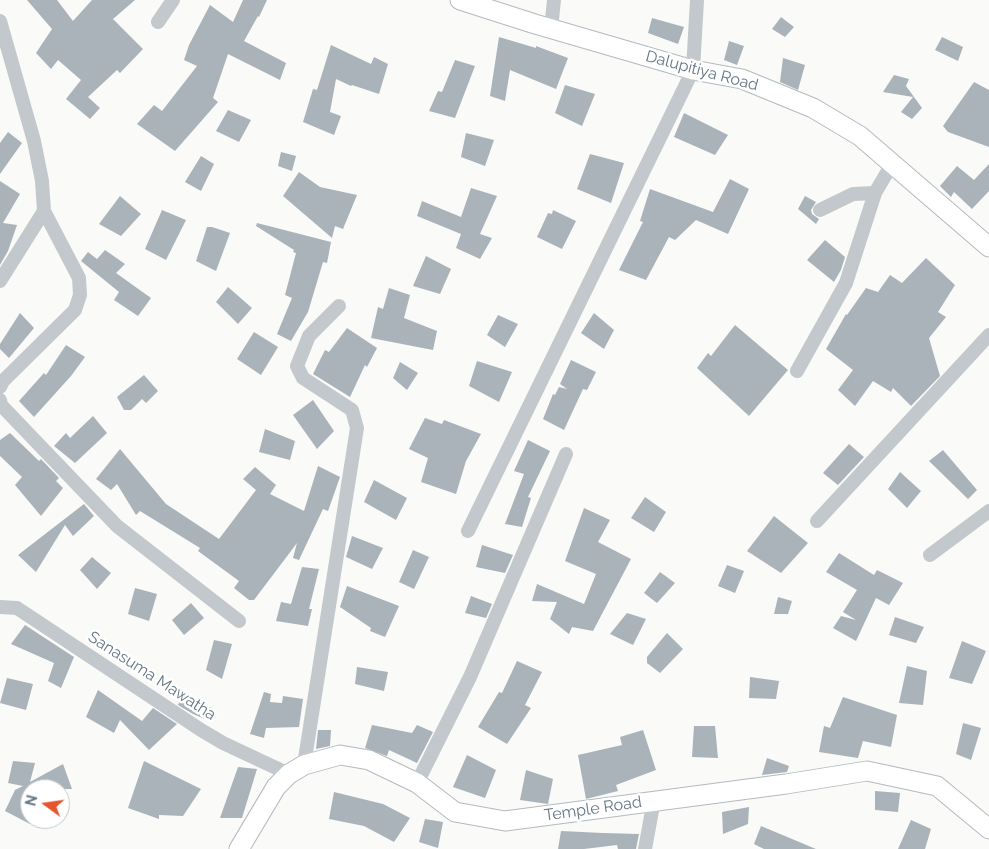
<!DOCTYPE html>
<style>
body{margin:0}
#map{position:relative;width:989px;height:849px;overflow:hidden;background:#fafaf8;font-family:Raleway,sans-serif}
canvas{display:block}
.north{position:absolute;left:20px;top:779px;width:50px;height:50px;box-sizing:border-box;background:#fff;border:1px solid #c1c8cd;border-radius:50%;rotate:284deg;font-size:14px;font-weight:700;line-height:20px;text-align:center;color:#657683}
.north::after{content:'';display:block;margin:auto;width:18px;height:22px;background:#e4572e;clip-path:polygon(50% 0,100% 100%,50% 72%,0 100%)}
</style>
<div id="map">
<canvas width="989" height="849"></canvas>
<div class="north">N</div>
</div>
<script>
const g = document.querySelector('canvas').getContext('2d');
g.lineJoin = 'round';
function fill(path, color) { g.fillStyle = color; g.fill(path, 'evenodd'); }
const shape = rows => new Path2D(rows.map(r => 'M' + r).join(''));
function strokePath(path, color, width, dash) { g.strokeStyle = color; g.lineWidth = width; g.lineCap = dash ? 'butt' : 'round'; g.setLineDash(dash || []); g.stroke(path); }
function drawText(font, color, halo, rows, align = 'center') {
  g.font = font + ' Raleway,sans-serif'; g.lineWidth = 5; g.setLineDash([]); g.textBaseline = 'middle'; g.strokeStyle = halo; g.fillStyle = color; for (const [text, x, y, turn = 0] of rows) {
    g.save(); g.translate(x, y); g.rotate((+turn || 0) * Math.PI / 180); g.textAlign = isNaN(turn) ? turn : align; if (halo) g.strokeText(text, 0, 0); g.fillText(text, 0, 0); g.restore();
  }
}
const building = shape([
 [27,0,57,0,73,21,92,0,135,0,113,19,143,49,120,73,117,70,88,97,100,108,90,119,66,99,81,80,58,60,51,69,36,53,52,29],
 [243,0,267,0,259,17,258,16,244,41,286,63,280,80,228,54,213,98,218,102,175,151,137,124,154,105,162,111,197,66,184,60,189,45,210,5,233,22],
 [781,17,794,27,785,37,772,29],
 [652,18,684,27,678,44,648,33],
 [499,37,536,48,536,46,568,58,556,89,510,70,505,101,490,96],
 [942,37,963,47,958,61,935,50],
 [729,41,744,46,737,65,724,60],
 [331,45,371,64,374,57,388,64,379,94,352,85,351,86,336,79,330,112,341,116,334,135,303,122,313,89,317,90],
 [783,58,805,65,798,90,780,82],
 [455,60,475,66,455,118,429,111,438,91,442,92],
 [894,75,909,79,906,86,922,108,912,119,901,112,913,97,883,92],
 [974,82,989,90,989,147,948,132,943,126],
 [565,85,595,94,582,126,555,113],
 [228,110,251,120,239,142,216,131],
 [684,113,728,135,715,155,674,137],
 [8,132,22,143,0,174,0,143],
 [466,133,494,140,485,166,461,157],
 [281,152,296,156,292,171,278,166],
 [590,154,624,163,611,203,577,189],
 [201,156,214,164,201,191,185,182],
 [989,164,989,191,972,209,954,192,951,197,940,186,957,166,974,180],
 [299,172,320,187,357,195,343,229,335,226,332,238,283,196],
 [730,179,749,189,728,234,696,220,675,240,669,237,646,280,619,270,643,222,640,221,650,189,713,212],
 [0,181,20,194,3,223,17,225,8,251,0,265],
 [471,188,497,196,480,234,492,238,480,259,456,248,461,234,417,216,422,201,461,217],
 [120,196,141,214,121,236,99,224],
 [805,196,816,202,811,210,812,214,819,219,816,224,798,209],
 [162,210,186,220,166,260,145,249],
 [553,210,576,221,562,249,537,237,548,213,552,214],
 [257,223,331,242,327,263,323,262,308,312,291,341,277,334,292,298,285,295,296,253,293,252,294,250,256,226],
 [207,227,212,227,230,233,216,271,196,261],
 [825,240,845,257,841,270,834,282,807,260],
 [105,250,125,264,116,273,151,298,138,316,114,300,119,292,81,261,88,252,97,259],
 [426,256,451,269,440,294,413,286],
 [926,258,955,285,938,312,946,317,929,338,940,376,911,406,893,388,891,392,873,381,855,406,838,390,853,370,826,349,846,314,847,315,866,288,878,292,890,275,902,283],
 [228,287,252,308,238,324,216,302],
 [389,288,410,295,404,318,437,331,433,350,371,338,378,307,383,309],
 [20,313,34,328,9,358,0,349,0,344],
 [594,313,614,330,604,349,581,333],
 [498,315,518,324,505,347,487,335],
 [735,325,788,370,749,416,697,368,708,353,711,356],
 [347,328,377,348,367,367,365,365,350,397,313,374,325,350,329,352],
 [254,332,278,347,261,375,237,359],
 [66,345,85,357,71,376,34,417,19,401,44,373,46,375],
 [571,360,596,372,587,390,583,389,564,430,543,419,553,394,555,395,559,387,567,389,560,384],
 [477,361,512,372,499,402,469,386],
 [400,362,418,373,407,390,393,378],
 [144,375,158,391,146,403,142,399,131,410,124,410,117,397],
 [313,400,334,431,317,449,293,415],
 [93,416,107,433,75,463,54,446,66,433,70,438],
 [425,418,442,424,444,420,481,434,466,461,456,494,421,482,428,458,409,449],
 [265,429,295,441,290,460,259,452],
 [10,433,39,461,41,459,59,478,56,481,63,488,41,516,15,485,22,477,0,456,0,440],
 [528,440,550,451,528,497,531,498,522,527,505,524,524,474,514,471],
 [849,444,864,457,838,485,823,473],
 [120,449,166,504,219,539,256,490,243,479,255,467,276,485,270,494,304,511,318,466,340,477,328,511,323,509,299,560,293,558,297,543,254,600,249,600,234,588,239,581,198,551,200,548,140,511,136,515,117,484,111,490,96,479],
 [943,450,977,490,968,499,929,461],
 [900,472,921,491,907,508,888,489],
 [374,480,407,498,396,520,364,502],
 [645,497,666,512,654,532,631,518],
 [84,504,94,516,73,536,65,525,36,572,18,555],
 [584,508,610,520,598,542,631,559,593,631,572,627,569,634,550,619,557,602,532,601,537,584,584,604,596,574,565,561],
 [774,516,808,543,781,573,747,551],
 [352,536,383,548,372,569,346,557],
 [482,545,513,555,505,573,476,567],
 [413,550,429,557,414,589,399,582],
 [839,553,874,575,877,570,903,583,889,605,876,598,856,641,833,628,841,616,856,620,843,612,857,590,826,572],
 [92,557,111,573,97,589,80,570],
 [727,565,744,571,735,593,718,586],
 [302,567,319,569,309,609,312,609,308,626,276,621,281,602,291,604],
 [660,572,675,583,657,603,644,593],
 [347,586,399,606,385,637,370,631,371,628,340,607],
 [135,588,157,594,149,621,128,614],
 [471,596,492,604,486,618,465,613],
 [778,597,792,601,788,614,774,614],
 [191,603,204,618,184,635,172,620],
 [627,613,646,619,633,645,610,634],
 [895,617,924,627,916,643,889,635],
 [25,625,74,657,61,688,48,681,54,663,11,644],
 [667,633,683,649,660,673,647,663,647,657],
 [214,640,232,644,222,679,206,670],
 [962,641,986,651,972,684,949,678],
 [517,661,542,672,525,705,531,708,507,744,478,727,499,692,502,693],
 [907,666,927,671,923,705,899,703],
 [357,667,388,672,384,691,355,684],
 [750,677,779,681,776,699,749,698],
 [7,678,33,684,26,710,0,703],
 [98,690,142,721,153,708,177,724,149,750,120,720,114,733,86,717],
 [264,692,271,694,270,702,282,703,283,696,303,699,299,727,266,728,264,738,250,734],
 [184,693,211,708,205,719,193,714,178,705],
 [843,697,897,715,891,747,863,741,858,758,819,752,824,726,830,728],
 [963,723,981,728,971,760,956,754],
 [372,725,412,733,417,725,433,732,417,763,389,750,387,756,365,748],
 [694,726,715,726,718,758,692,757],
 [318,730,331,730,330,746,316,749],
 [643,730,656,770,616,785,618,791,586,799,578,755,622,745,620,737],
 [467,755,496,770,485,798,453,787],
 [767,758,789,766,787,772,762,775],
 [13,761,35,763,30,782,63,764,72,789,30,789,30,824,5,811,15,790,23,786,8,783],
 [144,761,201,789,183,816,159,815,159,819,128,808],
 [238,767,257,769,242,818,220,818],
 [526,770,553,779,548,804,520,800],
 [875,791,900,793,898,812,875,810],
 [334,792,383,804,410,818,394,842,364,826,329,819],
 [749,807,748,824,723,834,722,812],
 [425,819,443,822,438,848,419,842],
 [911,820,931,829,925,849,898,849],
 [761,826,816,849,764,849,754,844],
 [561,831,603,833,639,834,636,849,618,849,617,845,584,849,558,849]
]);
const street = shape([
 [0,21,34,141,42,181,44,211,0,281],
 [158,22,173,0],
 [551,29,554,0],
 [820,210,853,194,875,193],
 [797,371,846,283,875,193,892,164],
 [0,387,3,381,75,310,80,295,79,278,44,211],
 [0,400,1,405,117,526,239,621],
 [817,521,989,335],
 [468,531,693,70,697,0],
 [930,555,989,511],
 [0,607,17,608,201,730,223,743,289,774],
 [304,765,357,428,352,410,303,378,297,366,309,336,339,306],
 [417,783,470,677,566,454],
 [645,849,654,800]
]);
const secondary = shape([
 [460,0,535,24,693,70,742,79,813,108,860,136,989,247],
 [239,849,276,787,289,774,304,765,340,755,369,760,417,783,455,812,505,821,786,784,867,771,937,786,989,829]
]);
const streetNames = [
 ["Dalupitiya Road",702,71,15],
 ["Sanasuma Mawatha",152,676,33],
 ["Temple Road",593,809,-8]
];
fill(building, '#aab3b9');
strokePath(secondary, '#b3babf', 21);
strokePath(street, '#c3c8cc', 14);
strokePath(secondary, '#fff', 19);
drawText('16px', '#657683', '#fff', streetNames);
</script>
